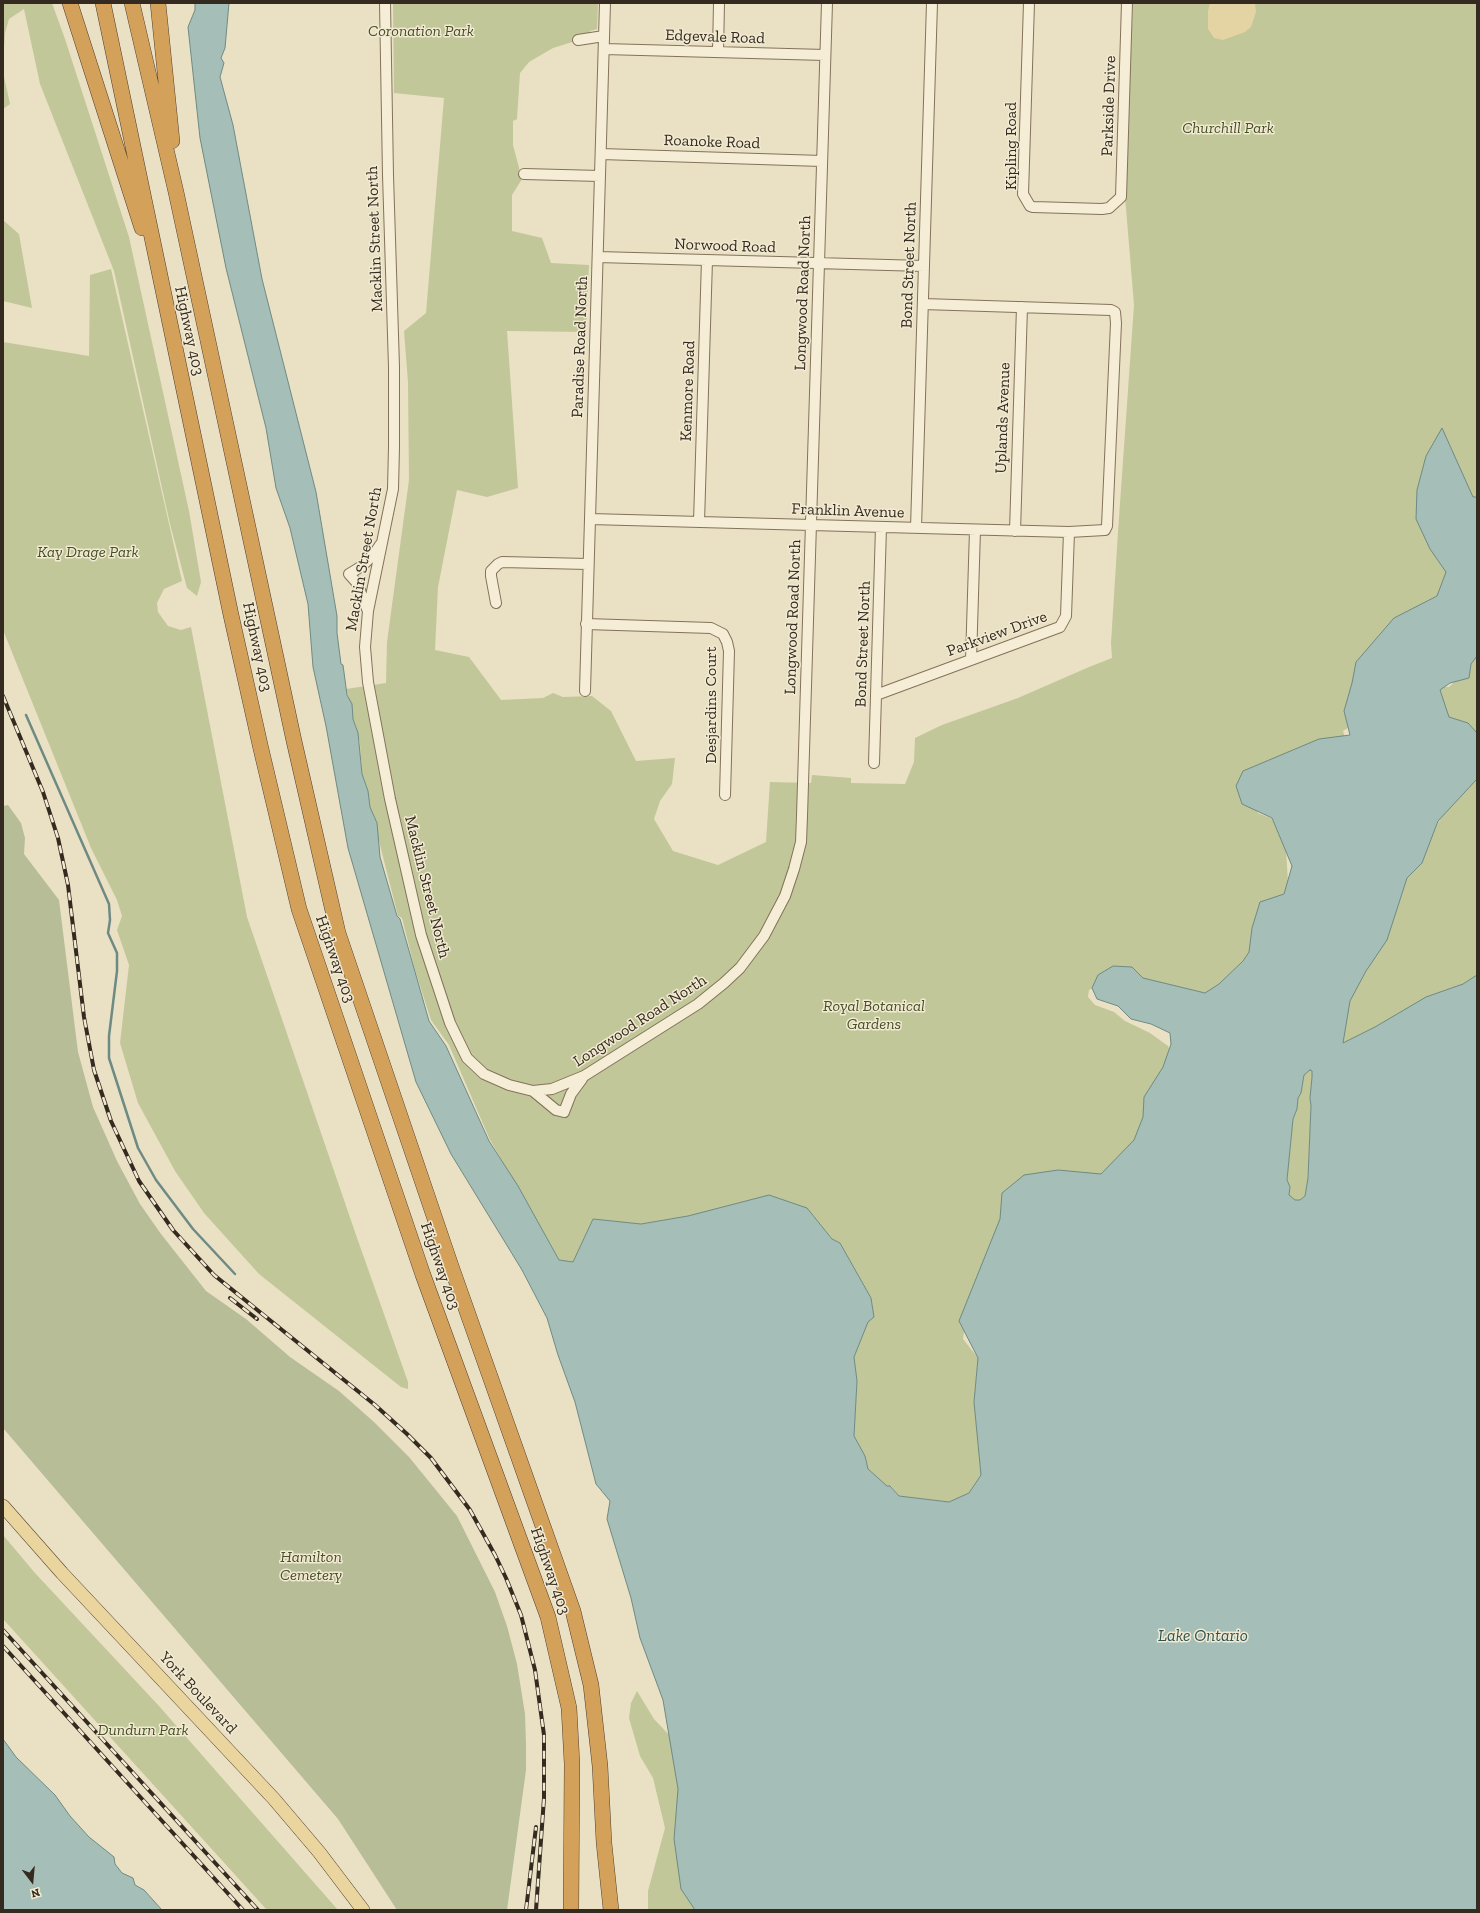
<!DOCTYPE html>
<style>
body{margin:0}
#map{position:relative;width:1480px;height:1913px;overflow:hidden;background:#eae0c4;font-family:"Zilla Slab",serif}
canvas{display:block}
.frame{position:absolute;inset:0;border:4px solid #342a1f;pointer-events:none}
.north{position:absolute;left:12px;top:1861px;width:40px;height:40px;-webkit-text-stroke:3px #f2ead2;paint-order:stroke;rotate:164deg;font-size:11px;font-weight:700;line-height:16px;text-align:center;color:#342a1f}
.north::after{content:'';display:block;margin:auto;width:14px;height:18px;background:#342a1f;clip-path:polygon(50% 0,100% 100%,50% 72%,0 100%)}
</style>
<div id="map">
<canvas width="1480" height="1913"></canvas>
<div class="frame"></div>
<div class="north">N</div>
</div>
<script>
const g = document.querySelector('canvas').getContext('2d');
g.lineJoin = 'round';
function fill(path, color) { g.fillStyle = color; g.fill(path, 'evenodd'); }
const shape = rows => new Path2D(rows.map(r => 'M' + r).join(''));
function strokePath(path, color, width, dash) { g.strokeStyle = color; g.lineWidth = width; g.lineCap = dash ? 'butt' : 'round'; g.setLineDash(dash || []); g.stroke(path); }
function drawText(font, color, halo, rows, align = 'center') {
  g.font = font + ' "Zilla Slab",serif'; g.lineWidth = 3; g.setLineDash([]); g.textBaseline = 'middle'; g.strokeStyle = halo; g.fillStyle = color; for (const [text, x, y, turn = 0] of rows) {
    g.save(); g.translate(x, y); g.rotate((+turn || 0) * Math.PI / 180); g.textAlign = isNaN(turn) ? turn : align; if (halo) g.strokeText(text, 0, 0); g.fillText(text, 0, 0); g.restore();
  }
}
const green = shape([
 [3,3,52,3,65,39,129,237,189,511,201,582,197,596,187,588,170,524,114,271,40,84,24,9,9,19,5,33,3,63],
 [393,3,598,3,597,29,590,31,591,36,553,48,529,62,520,73,517,119,513,121,513,145,522,179,512,195,512,231,542,238,551,263,589,265,586,332,507,331,518,488,487,497,457,490,438,587,435,650,469,657,501,700,543,698,553,693,563,697,592,696,611,711,636,761,675,758,672,784,660,801,654,819,673,851,718,865,766,842,770,782,811,783,812,775,851,778,851,783,905,784,914,762,915,738,942,725,1018,698,1089,667,1112,658,1111,643,1118,532,1134,305,1125,196,1133,3,1477,3,1477,505,1455,593,1351,726,1343,731,1347,744,1249,795,1258,813,1277,821,1286,849,1288,883,1285,902,1246,957,1213,994,1112,979,1089,990,1088,997,1095,1005,1114,1012,1125,1021,1150,1033,1168,1046,1170,1051,1138,1149,967,1311,963,1339,978,1358,974,1402,981,1475,969,1493,957,1499,949,1502,899,1496,891,1486,887,1486,868,1469,865,1456,854,1436,857,1381,854,1357,873,1308,871,1298,840,1243,832,1239,807,1208,688,1216,641,1224,593,1219,573,1262,559,1260,490,1140,449,1045,431,1020,415,970,402,918,398,916,378,837,377,823,370,807,368,791,362,774,360,744,356,726,353,719,353,711,346,689,386,683,387,642,409,480,408,382,404,331,426,313,444,98,394,93],
 [3,72,10,104,3,109],
 [3,220,19,234,32,308,3,301],
 [111,269,182,581,164,589,157,603,158,612,168,626,181,630,191,627,247,917,356,1235,408,1382,408,1389,401,1387,259,1274,204,1213,175,1171,138,1103,120,1043,129,965,117,930,122,916,117,900,91,848,3,630,3,342,89,356,90,275],
 [1477,650,1477,747,1439,727,1438,686,1449,687,1455,681],
 [1477,778,1477,985,1342,1051,1332,1008,1383,908,1415,866,1447,806],
 [1310,1070,1312,1071,1312,1077,1310,1098,1311,1106,1308,1178,1305,1196,1300,1200,1294,1200,1289,1195,1290,1187,1287,1180,1293,1119,1297,1109,1298,1098,1301,1093,1304,1075],
 [3,1535,35,1573,159,1706,338,1910,267,1910,3,1619],
 [637,1691,654,1719,671,1737,702,1910,648,1910,648,1891,665,1828,653,1778,640,1756,629,1718,631,1703]
]);
const sand = shape([
 [1210,3,1255,3,1256,12,1251,27,1245,32,1223,40,1214,38,1208,29,1208,11]
]);
const cemetery = shape([
 [8,805,21,823,25,838,24,854,59,900,78,1052,93,1107,117,1161,140,1204,161,1234,206,1291,246,1319,290,1357,339,1391,374,1422,409,1457,457,1516,495,1592,507,1626,517,1664,525,1714,526,1745,526,1770,507,1910,397,1910,338,1819,3,1428,3,806]
]);
const water = shape([
 [195,3,229,3,225,48,221,58,224,63,220,77,233,125,262,279,316,492,337,616,337,633,341,664,343,665,347,695,352,704,353,719,358,733,362,774,368,791,370,807,377,823,380,857,397,916,400,919,429,1021,446,1046,489,1141,518,1186,559,1260,573,1262,593,1219,641,1224,688,1216,769,1195,807,1208,832,1239,840,1243,871,1298,874,1317,868,1322,854,1357,857,1381,854,1436,865,1456,868,1469,887,1486,890,1486,899,1496,949,1502,969,1493,981,1475,974,1402,978,1358,959,1321,1000,1219,1002,1193,1024,1175,1058,1170,1101,1174,1134,1140,1143,1117,1144,1097,1163,1067,1171,1044,1170,1033,1151,1024,1131,1019,1118,1006,1097,999,1092,988,1098,975,1113,966,1132,967,1143,978,1205,993,1219,984,1243,961,1249,952,1252,928,1260,902,1284,894,1292,866,1272,818,1242,804,1236,786,1243,771,1319,739,1350,735,1344,711,1352,683,1356,662,1394,618,1437,596,1446,572,1430,549,1416,519,1417,490,1426,456,1442,428,1473,497,1477,497,1477,656,1471,664,1469,678,1450,683,1440,690,1449,717,1468,723,1477,733,1477,779,1438,821,1422,863,1407,878,1387,940,1366,971,1350,1001,1343,1043,1375,1027,1426,997,1463,984,1477,975,1477,1910,695,1910,681,1889,674,1839,678,1789,663,1700,640,1638,631,1598,607,1519,610,1501,596,1484,575,1402,558,1355,547,1318,522,1270,451,1154,416,1082,348,848,326,726,313,667,308,604,290,528,276,488,266,428,226,268,200,138,188,27,195,10,195,3],
 [1310,1070,1312,1071,1312,1077,1310,1098,1311,1106,1308,1178,1305,1196,1300,1200,1295,1200,1289,1195,1290,1187,1287,1180,1293,1119,1297,1109,1298,1098,1301,1093,1304,1075,1310,1070],
 [3,1739,16,1757,55,1795,70,1816,89,1837,114,1857,115,1864,122,1873,133,1878,135,1885,144,1890,162,1910,3,1910,3,1739]
]);
const stream = shape([
 [26,715,109,904,110,920,108,933,117,953,117,971,109,1036,109,1058,138,1148,156,1180,193,1229,235,1274]
]);
const minor = shape([
 [385,3,388,175,394,367,394,447,393,489,368,611,365,647,368,682,390,799,421,935,450,1023,467,1058,484,1074,509,1085,533,1091,552,1089,584,1076,698,1004,724,983,740,968,764,936,785,896,794,869,801,842,802,816,827,3],
 [1029,3,1023,194,1030,206,1033,207,1102,209,1109,208,1121,197,1127,3],
 [578,40,604,36],
 [604,49,825,55],
 [718,52,719,3],
 [601,154,822,161],
 [524,174,600,176],
 [598,257,924,266],
 [590,519,1069,532,1105,530,1107,526,1116,323,1115,312,1111,310,923,304],
 [699,522,707,260],
 [916,528,932,3],
 [1015,531,1022,307],
 [496,603,491,576,491,571,498,564,502,562,588,564],
 [367,609,357,583,349,574,362,566,374,554,380,545],
 [586,624,711,628,723,634,727,642,729,651,725,795],
 [971,660,975,530],
 [585,691,605,3],
 [876,695,1060,627,1066,616,1069,532],
 [874,763,881,527],
 [533,1091,556,1110,564,1112,571,1094,582,1079]
]);
const major = shape([
 [3,1506,62,1573,274,1799,319,1852,363,1910]
]);
const highway = shape([
 [70,3,142,228],
 [103,3,231,615,261,749,299,909,423,1275,548,1617,569,1708,572,1764,571,1910],
 [132,3,176,192,294,741,338,933,451,1266,573,1611,591,1685,600,1766,604,1843,611,1910],
 [158,3,172,141]
]);
const rail = shape([
 [3,696,43,792,58,838,68,885,84,1017,94,1070,111,1121,139,1181,173,1230,214,1275,375,1405,407,1434,431,1458,470,1510,495,1555,506,1578,521,1615,535,1670,544,1735,544,1798,536,1910],
 [230,1298,257,1319],
 [3,1630,258,1910],
 [3,1646,243,1910],
 [526,1910,536,1827]
]);
const parkNames = [
 ["Coronation Park",421,31],
 ["Churchill Park",1228,128],
 ["Kay Drage Park",88,552],
 ["Royal Botanical",874,1006],
 ["Gardens",874,1024],
 ["Hamilton",311,1557],
 ["Cemetery",311,1575],
 ["Dundurn Park",143,1730]
];
const streetNames = [
 ["Edgevale Road",715,37,2],
 ["Parkside Drive",1109,106,-88],
 ["Roanoke Road",712,142,2],
 ["Kipling Road",1011,146,-90],
 ["Macklin Street North",375,239,-92],
 ["Norwood Road",725,246,2],
 ["Bond Street North",909,265,-88],
 ["Longwood Road North",803,293,-88],
 ["Highway 403",189,331,78],
 ["Paradise Road North",580,347,-88],
 ["Kenmore Road",688,391,-88],
 ["Uplands Avenue",1003,418,-88],
 ["Franklin Avenue",848,511,2],
 ["Macklin Street North",364,559,-80],
 ["Longwood Road North",793,617,-88],
 ["Parkview Drive",997,634,-20],
 ["Bond Street North",863,644,-88],
 ["Highway 403",257,647,78],
 ["Desjardins Court",711,705,-90],
 ["Macklin Street North",427,887,76],
 ["Highway 403",335,959,71],
 ["Longwood Road North",640,1021,-33],
 ["Highway 403",440,1266,71],
 ["Highway 403",550,1571,71],
 ["York Boulevard",198,1693,47]
];
const waterNames = [
 ["Lake Ontario",1203,1636]
];
fill(green, '#c1c798');
fill(sand, '#e4d4a3');
fill(cemetery, '#b7bd97');
fill(water, '#a5beb7');
strokePath(water, '#6d8b84', 1);
strokePath(stream, '#6d8b84', 2.5);
strokePath(minor, '#83725c', 12);
strokePath(major, '#514030', 14);
strokePath(highway, '#514030', 16);
strokePath(minor, '#f6edd6', 10);
strokePath(major, '#ebd59e', 13);
strokePath(highway, '#d3a15a', 15);
strokePath(rail, '#342a1f', 4);
strokePath(rail, '#f2ead2', 2.5, [8]);
drawText('italic 16px', '#444f27', '#f2ead2', parkNames);
drawText('16px', '#342a1f', '#f2ead2', streetNames);
drawText('italic 17px', '#2f5351', '#f2ead2', waterNames);
</script>
